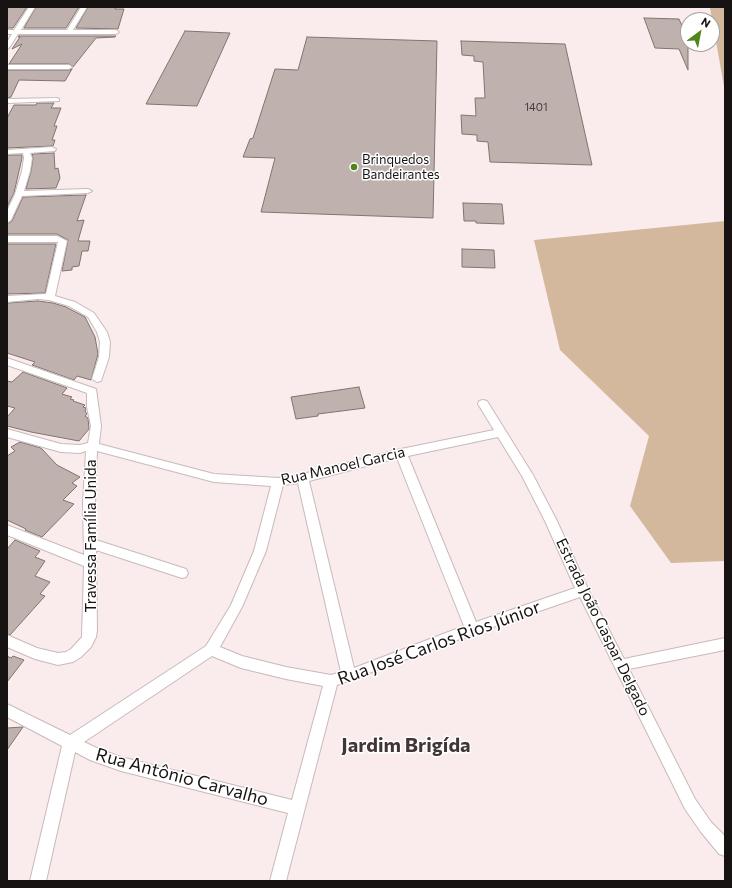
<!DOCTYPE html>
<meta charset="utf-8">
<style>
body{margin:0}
#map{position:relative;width:732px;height:888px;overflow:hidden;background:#faecec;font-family:Commissioner,sans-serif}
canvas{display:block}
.frame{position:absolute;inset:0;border:8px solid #181313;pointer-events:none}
.north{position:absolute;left:680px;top:12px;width:40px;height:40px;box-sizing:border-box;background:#fff;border:1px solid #a3a1a1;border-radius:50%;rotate:32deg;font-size:11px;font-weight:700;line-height:16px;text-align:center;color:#181313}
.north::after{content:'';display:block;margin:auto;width:14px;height:18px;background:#518419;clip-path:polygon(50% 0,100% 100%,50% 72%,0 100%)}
</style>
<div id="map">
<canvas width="732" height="888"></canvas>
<div class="frame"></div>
<div class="north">N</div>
</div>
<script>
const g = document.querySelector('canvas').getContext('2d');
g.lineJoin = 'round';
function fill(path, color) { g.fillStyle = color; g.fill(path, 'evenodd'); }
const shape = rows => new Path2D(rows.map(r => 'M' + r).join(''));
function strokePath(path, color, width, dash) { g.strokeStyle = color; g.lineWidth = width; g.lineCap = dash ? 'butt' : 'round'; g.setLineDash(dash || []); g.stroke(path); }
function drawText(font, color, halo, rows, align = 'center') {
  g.font = font + ' Commissioner,sans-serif'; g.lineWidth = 3; g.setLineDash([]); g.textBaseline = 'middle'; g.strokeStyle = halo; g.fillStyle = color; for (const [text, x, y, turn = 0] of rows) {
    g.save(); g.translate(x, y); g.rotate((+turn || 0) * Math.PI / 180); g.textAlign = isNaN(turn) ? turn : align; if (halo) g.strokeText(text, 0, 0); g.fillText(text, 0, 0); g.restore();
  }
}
const forest = shape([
 [709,7,725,7,725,92,710,8],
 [725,221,725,561,671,563,630,506,649,436,560,350,534,240]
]);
const building = shape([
 [7,7,27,7,13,28,7,28,7,7],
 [36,7,79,7,66,28,24,28,36,7],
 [88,7,116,7,115,9,124,9,118,29,76,28,88,7],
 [644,18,679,19,688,39,688,70,679,49,655,48,644,18],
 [185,31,230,33,197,106,146,104,185,31],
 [19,36,116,36,115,37,96,38,73,67,69,64,9,64,22,44,12,49,20,37,18,37,19,36],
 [307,37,437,41,433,218,261,212,275,158,243,157,250,139,253,138,275,69,298,70,307,37],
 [461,41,565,44,592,165,490,162,488,142,477,141,477,135,462,134,461,115,476,116,475,98,485,98,483,62,474,61,474,56,462,55,461,41],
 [72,69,65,81,19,80,11,97,7,98,7,70,69,70,72,69],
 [37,103,54,103,51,108,61,108,54,126,57,126,52,140,55,140,53,146,7,148,7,118,14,105,36,105,37,103],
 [54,153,55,169,58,168,60,178,56,188,26,189,31,171,33,158,32,154,54,153],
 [7,155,22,155,22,158,14,193,7,207,7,155],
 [86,195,77,221,84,220,78,241,90,241,88,251,82,251,79,266,72,267,72,270,62,271,68,240,57,234,7,234,7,224,12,221,23,197,86,195],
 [463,203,502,204,504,224,476,223,476,221,464,221,463,203],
 [7,244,56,244,45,293,7,294,7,244],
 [462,249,494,250,495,268,462,267,462,249],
 [38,301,53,303,66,307,85,317,95,337,98,354,91,380,77,376,74,380,32,365,35,362,7,353,7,303,38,301],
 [23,372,67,388,62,394,72,397,70,399,74,400,73,401,85,405,83,407,86,408,85,411,87,414,85,416,88,418,89,429,79,441,31,432,7,426,7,417,15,408,7,406,7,381,12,382,23,372],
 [359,387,365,408,318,414,318,416,296,419,291,397,359,387],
 [20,442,41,448,57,465,80,477,72,483,77,486,63,500,74,504,42,537,25,530,26,529,7,520,7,456,15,451,11,447,20,442],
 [15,540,40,551,35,557,45,561,35,576,50,582,40,594,45,596,10,635,7,634,7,549,15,540],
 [7,656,11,658,13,656,24,660,7,682,7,656],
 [23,727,7,750,7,728,23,727]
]);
const street = shape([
 [29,7,35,7,21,30,67,30,81,7,87,7,73,30,116,30,119,32,116,34,18,34,9,48,7,49,7,42,12,34,7,34,7,30,14,30,29,7],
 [7,65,69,65,72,67,69,69,7,69,7,65],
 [57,98,59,99,59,101,7,103,7,99,57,98],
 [52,147,56,149,55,151,30,153,32,158,30,171,24,191,88,189,92,191,88,193,22,196,11,220,7,223,7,211,15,194,22,171,24,158,23,153,7,154,7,150,52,147],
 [7,236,57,236,67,241,55,296,75,302,94,313,107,332,110,342,109,357,101,381,97,382,92,379,99,357,100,342,97,332,88,317,69,306,49,300,38,299,7,302,7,296,46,294,58,242,7,242,7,236],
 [7,358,96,389,101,426,99,444,214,474,278,478,303,474,401,449,494,430,478,404,479,401,483,400,487,401,533,475,557,521,589,591,624,659,725,638,725,650,629,669,695,799,711,822,725,836,725,856,719,854,701,832,685,809,580,597,476,633,337,685,286,881,270,881,288,813,121,771,90,760,75,752,46,881,30,881,62,746,7,717,7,704,70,735,206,646,231,605,254,551,271,486,214,482,97,451,95,503,96,540,186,569,188,573,186,577,182,578,96,550,97,630,96,637,91,647,81,657,73,662,58,665,35,659,7,647,7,635,37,648,58,653,66,652,71,649,82,637,84,566,7,535,7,525,84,555,83,503,86,451,80,453,61,452,7,437,7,429,61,444,80,445,88,443,91,426,87,407,87,393,7,365,7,358],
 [498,437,522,476,545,521,575,588,476,622,408,456,498,437],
 [397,458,464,626,354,668,309,481,397,458],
 [298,483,341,672,331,675,286,667,242,656,220,647,242,607,266,551,283,485,298,483],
 [212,656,241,668,286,679,323,686,292,800,121,757,99,749,84,742,212,656]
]);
const markers = [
 [354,167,4,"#518419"]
];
const farNumbernames = [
 ["1401",536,107]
];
const farPoinames = [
 ["Brinquedos",362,160],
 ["Bandeirantes",362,175]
];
const streetNames = [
 ["Rua Manoel Garcia",343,466,-13],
 ["Travessa Família Unida",91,536,-90],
 ["Estrada João Gaspar Delgado",603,627,64]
];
const nearStreetnames = [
 ["Rua José Carlos Rios Júnior",439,643,-20],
 ["Rua Antônio Carvalho",182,777,15]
];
const nearQuarternames = [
 ["Jardim Brigída",406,745]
];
fill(forest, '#d4b89e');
fill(building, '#bfb2ae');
strokePath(building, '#807470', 1);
strokePath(street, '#c8baba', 2);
fill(street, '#fff');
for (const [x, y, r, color] of markers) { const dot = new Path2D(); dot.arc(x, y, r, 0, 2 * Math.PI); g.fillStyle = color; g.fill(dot); strokePath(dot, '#fff', 1.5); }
drawText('11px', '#423b3a', null, farNumbernames);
drawText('13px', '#181313', '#fff', farPoinames, 'left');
drawText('15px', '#181313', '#fff', streetNames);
drawText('18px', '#181313', '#fff', nearStreetnames);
drawText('bold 20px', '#413636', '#fff', nearQuarternames);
</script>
